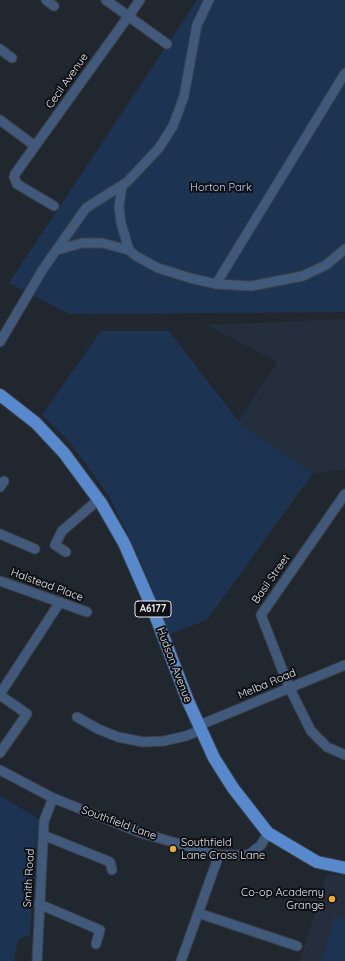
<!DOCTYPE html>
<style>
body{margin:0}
canvas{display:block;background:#20272f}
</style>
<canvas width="345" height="961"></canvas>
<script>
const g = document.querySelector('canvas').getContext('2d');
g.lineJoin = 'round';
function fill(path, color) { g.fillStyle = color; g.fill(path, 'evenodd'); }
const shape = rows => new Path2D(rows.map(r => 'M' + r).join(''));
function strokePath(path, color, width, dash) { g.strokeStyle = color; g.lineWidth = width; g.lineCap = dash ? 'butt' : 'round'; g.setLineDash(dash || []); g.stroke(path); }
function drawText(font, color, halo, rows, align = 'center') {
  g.font = font + ' Quicksand,sans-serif'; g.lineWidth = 4; g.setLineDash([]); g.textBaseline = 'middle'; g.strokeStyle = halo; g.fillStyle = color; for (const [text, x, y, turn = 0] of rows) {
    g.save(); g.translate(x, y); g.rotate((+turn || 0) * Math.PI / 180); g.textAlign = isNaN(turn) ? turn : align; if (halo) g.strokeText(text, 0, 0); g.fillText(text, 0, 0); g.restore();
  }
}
const built = shape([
 [345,319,345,470,313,473,240,424,277,362,207,325],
 [327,874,345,876,345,961,300,961]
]);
const green = shape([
 [197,0,345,0,345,312,69,314,9,283],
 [101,331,169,331,239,422,277,362,240,424,313,473,207,620,170,634,138,555,109,496,69,441,42,415],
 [0,796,36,817,38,822,30,935,18,940,14,961,0,961],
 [335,916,345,919,345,961,322,961]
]);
const street = shape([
 [46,0,54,6],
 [106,0,167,44],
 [0,49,12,58],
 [0,120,35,146],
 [122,186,119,207,121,223,129,250],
 [54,206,17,184,14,177,15,174,140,0],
 [57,250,82,243,102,243,129,250,136,256,158,268,190,278,216,284,251,286,303,276,326,265,345,249],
 [216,284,345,73],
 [0,342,43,269,86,208,127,182,159,148,173,126,184,96,197,25,209,0],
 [0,487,4,481],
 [345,494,261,615,289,687,311,731,327,747,345,755],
 [0,534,35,549],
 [66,552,55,545,62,531,98,500],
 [0,581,87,612],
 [0,694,60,602],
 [0,695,27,714,0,753],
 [77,717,98,729,118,737,143,742,164,741,186,736,201,730],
 [200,725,345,665],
 [0,770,53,798,141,833,219,855,248,855,261,845,268,833],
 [43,835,110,862,112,870],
 [39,904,100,930,96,944],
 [198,913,297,946],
 [37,961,44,821,53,798],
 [181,961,219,855]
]);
const primary = shape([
 [0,395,36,423,64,453,101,503,124,543,152,607,188,701,214,758,233,788,268,833,317,862,345,868]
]);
const markers = [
 [173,849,4,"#ebaa39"],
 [332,899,4,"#ebaa39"]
];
const shields = [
 [153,609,36]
];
const shieldNames = [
 ["A6177",153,609]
];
const streetNames = [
 ["Cecil Avenue",67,81,-55],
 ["Basil Street",271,579,-55],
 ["Halstead Place",47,585,20],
 ["Hudson Avenue",174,665,69],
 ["Melba Road",267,684,-23],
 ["Southfield Lane",119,823,20],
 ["Smith Road",29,878,-87]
];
const parkNames = [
 ["Horton Park",221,188]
];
const poiNames = [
 ["Southfield",181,843],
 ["Lane Cross Lane",181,856],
 ["Co-op Academy",324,893,"right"],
 ["Grange",324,906,"right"]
];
fill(built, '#242e3c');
fill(green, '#1d3352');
strokePath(street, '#3c424a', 11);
strokePath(primary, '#3c424a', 14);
strokePath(street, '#41597a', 9);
strokePath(primary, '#5889cd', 12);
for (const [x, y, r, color] of markers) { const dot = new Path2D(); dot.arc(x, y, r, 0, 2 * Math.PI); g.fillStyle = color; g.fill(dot); strokePath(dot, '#0d0f13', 1.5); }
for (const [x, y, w] of shields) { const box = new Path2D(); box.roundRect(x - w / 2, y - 8, w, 16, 3); g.fillStyle = '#0d0f13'; g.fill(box); strokePath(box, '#e6eaf0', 1); }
drawText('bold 10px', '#e6eaf0', null, shieldNames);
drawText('11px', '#e6eaf0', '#0d0f13', streetNames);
drawText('11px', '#bad6fe', '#0d0f13', parkNames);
drawText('11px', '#e6eaf0', '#0d0f13', poiNames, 'left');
</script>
